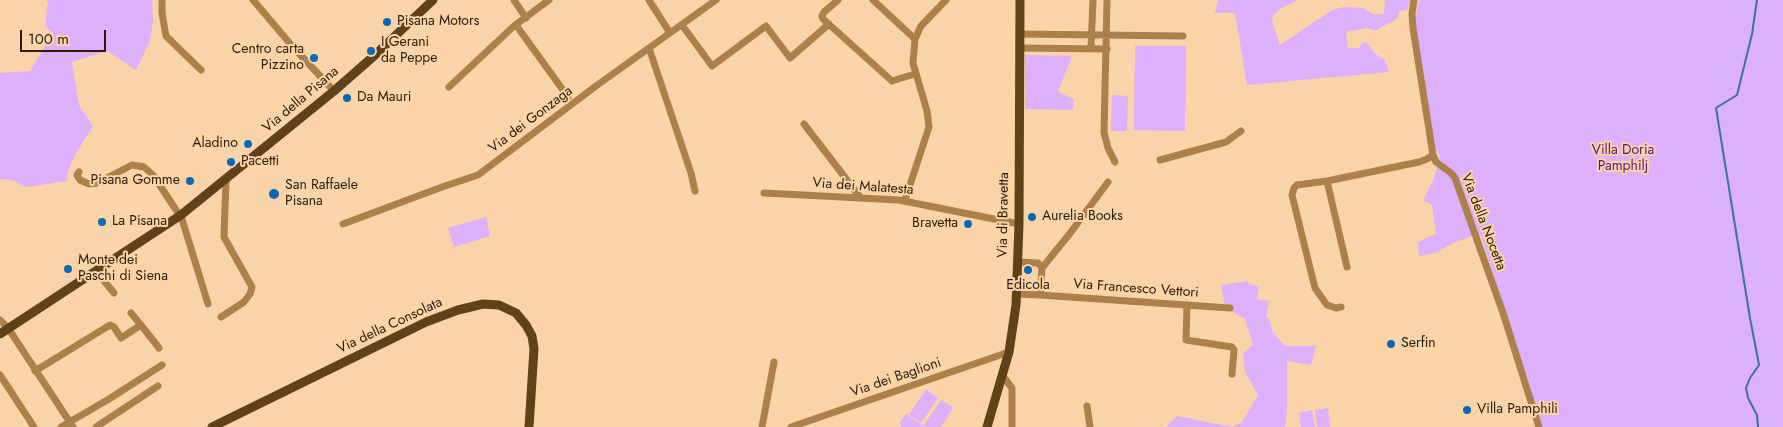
<!DOCTYPE html>
<style>
body{margin:0}
#map{position:relative;width:1783px;height:427px;overflow:hidden;background:#f9d4a8;font-family:Jost,sans-serif}
canvas{display:block}
.scale{position:absolute;left:20px;top:30px;width:86px;height:22px;box-sizing:border-box;border:2px solid #291b0a;border-top:0;padding-left:6px;font-size:15px;line-height:18px;white-space:nowrap;color:#291b0a;-webkit-text-stroke:4px #f9d4a8;paint-order:stroke}
</style>
<div id="map">
<canvas width="1783" height="427"></canvas>
<div class="scale">100 m</div>
</div>
<script>
const g = document.querySelector('canvas').getContext('2d');
g.lineJoin = 'round';
function fill(path, color) { g.fillStyle = color; g.fill(path, 'evenodd'); }
const shape = rows => new Path2D(rows.map(r => 'M' + r).join(''));
function strokePath(path, color, width, dash) { g.strokeStyle = color; g.lineWidth = width; g.lineCap = dash ? 'butt' : 'round'; g.setLineDash(dash || []); g.stroke(path); }
function drawText(font, color, halo, rows, align = 'center') {
  g.font = font + ' Jost,sans-serif'; g.lineWidth = 4; g.setLineDash([]); g.textBaseline = 'middle'; g.strokeStyle = halo; g.fillStyle = color; for (const [text, x, y, turn = 0] of rows) {
    g.save(); g.translate(x, y); g.rotate((+turn || 0) * Math.PI / 180); g.textAlign = isNaN(turn) ? turn : align; if (halo) g.strokeText(text, 0, 0); g.fillText(text, 0, 0); g.restore();
  }
}
const green = shape([
 [46,0,152,0,153,21,150,41,136,70,107,51,72,62,79,105,93,126,76,153,68,171,67,181,26,187,12,180,0,179,0,73,30,71,53,33,45,26,48,2],
 [1218,0,1298,0,1281,8,1272,17,1273,25,1280,45,1332,10,1344,7,1363,8,1374,15,1384,14,1385,0,1410,0,1407,10,1399,11,1398,18,1375,31,1368,28,1346,32,1348,48,1359,48,1362,43,1367,42,1375,54,1384,59,1389,72,1247,85,1235,13,1215,13],
 [1419,0,1783,0,1783,427,1542,427,1481,236,1469,237,1451,244,1436,253,1419,256,1418,242,1436,234,1432,205,1423,200,1434,179,1440,156,1435,149,1414,28],
 [1135,46,1186,46,1185,131,1134,130],
 [1025,55,1072,56,1058,92,1074,99,1073,110,1025,109],
 [1112,95,1128,96,1127,131,1111,131],
 [486,217,490,236,454,247,448,228],
 [1248,281,1249,284,1259,287,1257,299,1269,301,1266,317,1270,321,1272,331,1285,346,1316,346,1311,365,1287,361,1287,410,1285,427,1166,427,1177,416,1232,427,1242,422,1258,395,1245,372,1243,354,1253,344,1245,319,1225,307,1221,285],
 [926,389,938,398,921,423,909,415],
 [941,400,953,408,941,427,926,427,924,425],
 [1328,408,1330,427,1317,427,1315,410],
 [1312,410,1315,427,1301,427,1299,413],
 [906,414,925,427,901,427,900,422]
]);
const stream = shape([
 [1757,0,1752,34,1737,95,1716,108,1750,318,1759,365,1750,378,1746,388,1748,398,1757,415,1758,427]
]);
const minor = shape([
 [162,0,162,13,166,36,201,70],
 [253,0,293,47,334,91],
 [514,0,526,18],
 [649,0,670,33],
 [838,0,824,12,822,16,823,19,892,81,915,74],
 [873,0,915,39],
 [1107,0,1104,133,1108,148,1115,162],
 [1414,0,1412,13,1413,28,1433,155,1436,162,1451,173,1455,178,1503,313,1539,427],
 [516,25,568,97],
 [682,25,712,66,766,26,790,58,829,24],
 [1019,34,1183,36],
 [649,48,691,173,695,191],
 [1019,48,1107,49],
 [1091,48,1093,0],
 [449,87,514,26,549,0],
 [804,124,860,197],
 [1160,160,1226,142,1241,131],
 [79,172,77,175,80,180,89,184,97,183,132,165,144,167,153,175,182,219,208,304],
 [1327,181,1347,267],
 [764,193,899,200,1019,224],
 [905,200,929,127,927,111,913,63,915,39,921,26,946,0],
 [343,224,442,187,478,175,596,86,716,0],
 [1042,268,1071,232,1108,182],
 [96,271,114,293],
 [1017,294,1040,295,1042,268,1038,263,1018,262],
 [1040,295,1230,308],
 [1187,305,1186,340,1232,347,1234,350,1232,374],
 [1341,307,1336,308,1327,305,1315,288,1292,195,1294,188,1297,185,1327,181,1419,162,1427,159,1433,155],
 [131,313,141,325],
 [221,317,244,302,250,294,252,287,224,237,226,180],
 [0,320,8,328,73,427],
 [35,371,110,325,114,327,121,338,141,325,159,348],
 [0,375,34,427],
 [1002,375,1012,388,1012,427],
 [1087,406,1090,427],
 [61,427,109,399,162,365],
 [96,427,158,386],
 [762,427,774,362],
 [791,427,1009,352]
]);
const major = shape([
 [0,334,181,215,334,91,375,55,433,0],
 [212,427,426,322,458,310,483,304,499,305,516,313,526,325,532,336,534,349,529,427],
 [987,427,1009,352,1016,305,1019,224,1020,0]
]);
const markers = [
 [387,22,5,"#0e68b6"],
 [371,51,5,"#0e68b6"],
 [314,58,5,"#0e68b6"],
 [347,98,5,"#0e68b6"],
 [248,144,5,"#0e68b6"],
 [231,162,5,"#0e68b6"],
 [190,181,5,"#0e68b6"],
 [274,194,6,"#0e68b6"],
 [1032,217,5,"#0e68b6"],
 [102,222,5,"#0e68b6"],
 [968,224,5,"#0e68b6"],
 [68,269,5,"#0e68b6"],
 [1028,270,5,"#0e68b6"],
 [1391,344,5,"#0e68b6"],
 [1467,410,5,"#0e68b6"]
];
const poiNames = [
 ["Pisana Motors",397,22],
 ["I Gerani",381,43],
 ["da Peppe",381,59],
 ["Centro carta",304,50,"right"],
 ["Pizzino",304,66,"right"],
 ["Da Mauri",357,98],
 ["Aladino",238,144,"right"],
 ["Pacetti",241,162],
 ["Pisana Gomme",180,181,"right"],
 ["San Raffaele",285,186],
 ["Pisana",285,202],
 ["Aurelia Books",1042,217],
 ["La Pisana",112,222],
 ["Bravetta",958,224,"right"],
 ["Monte dei",78,261],
 ["Paschi di Siena",78,277],
 ["Edicola",1028,286,"center"],
 ["Serfin",1401,344],
 ["Villa Pamphili",1477,410]
];
const streetNames = [
 ["Via della Pisana",301,100,-40],
 ["Via dei Gonzaga",531,120,-37],
 ["Via dei Malatesta",863,187,4],
 ["Via di Bravetta",1004,215,-89],
 ["Via della Nocetta",1483,222,69],
 ["Via Francesco Vettori",1136,289,4],
 ["Via della Consolata",390,326,-25],
 ["Via dei Baglioni",896,378,-19]
];
const parkNames = [
 ["Villa Doria",1623,151],
 ["Pamphilj",1623,167]
];
fill(green, '#dcb0fa');
strokePath(stream, '#3f70a1', 2);
strokePath(minor, '#ac804a', 7);
strokePath(major, '#5f411a', 9);
for (const [x, y, r, color] of markers) { const dot = new Path2D(); dot.arc(x, y, r, 0, 2 * Math.PI); g.fillStyle = color; g.fill(dot); strokePath(dot, '#f9d4a8', 2); }
drawText('14px', '#291b0a', '#f9d4a8', poiNames, 'left');
drawText('14px', '#291b0a', '#f9d4a8', streetNames);
drawText('14px', '#5c117e', '#f9d4a8', parkNames);
</script>
